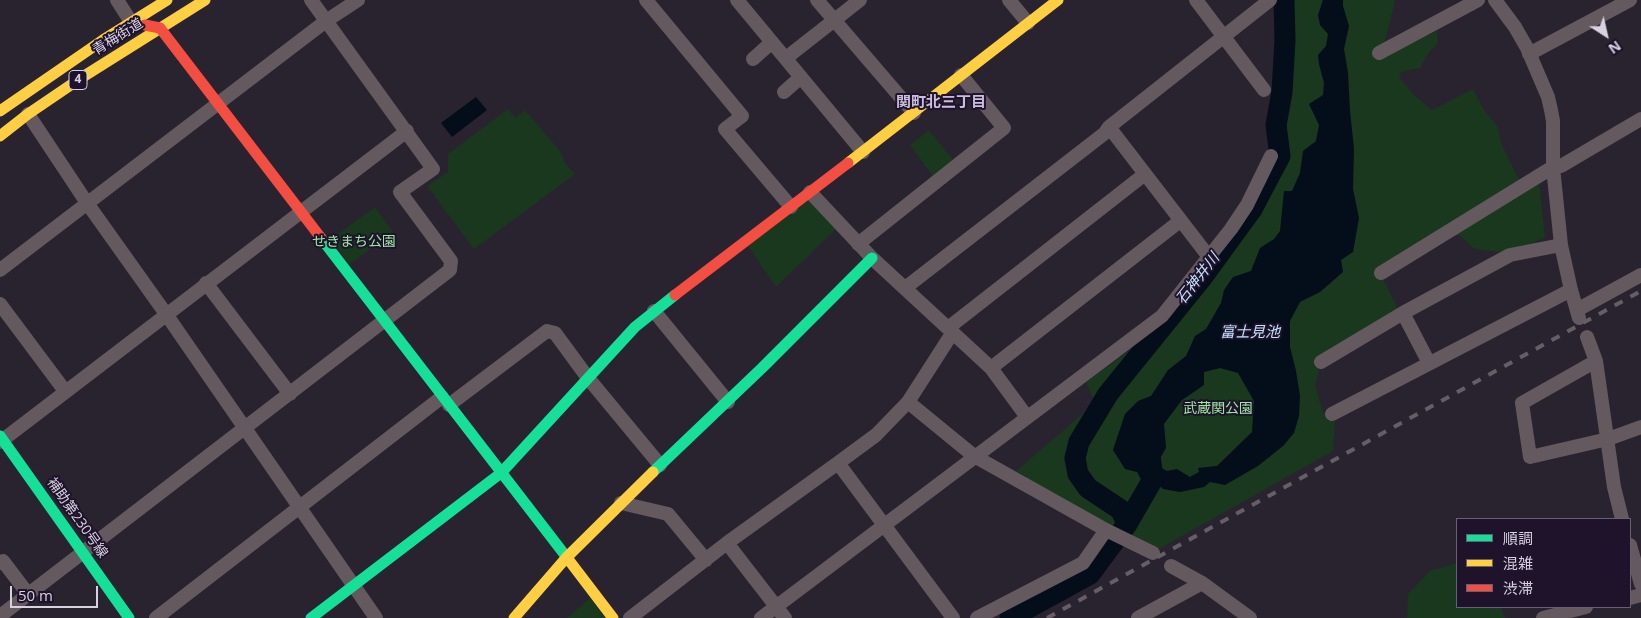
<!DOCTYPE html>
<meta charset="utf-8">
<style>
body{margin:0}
#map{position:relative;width:1641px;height:618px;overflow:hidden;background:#29232f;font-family:"Open Sans","Noto Sans JP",sans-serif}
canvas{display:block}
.legend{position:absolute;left:1456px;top:518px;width:175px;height:90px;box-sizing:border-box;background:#1e132b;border:1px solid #685f74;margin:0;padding:6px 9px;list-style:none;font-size:15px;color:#d8d1e2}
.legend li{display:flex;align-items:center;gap:10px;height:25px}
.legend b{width:25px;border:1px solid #685f74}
.north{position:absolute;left:1581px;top:10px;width:50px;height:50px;-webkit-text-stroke:4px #1e132b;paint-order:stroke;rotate:145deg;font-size:14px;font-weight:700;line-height:20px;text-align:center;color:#d8d1e2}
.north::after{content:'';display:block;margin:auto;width:18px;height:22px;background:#d8d1e2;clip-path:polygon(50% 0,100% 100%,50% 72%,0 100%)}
.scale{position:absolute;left:10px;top:586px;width:88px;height:22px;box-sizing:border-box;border:2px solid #d8d1e2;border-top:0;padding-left:6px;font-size:15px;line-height:18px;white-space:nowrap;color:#d8d1e2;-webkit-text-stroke:4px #1e132b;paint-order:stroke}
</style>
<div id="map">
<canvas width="1641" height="618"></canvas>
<ul class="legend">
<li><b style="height:6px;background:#16e098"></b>順調</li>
<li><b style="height:6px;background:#ffcf43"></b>混雑</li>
<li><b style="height:6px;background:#f24e42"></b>渋滞</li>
</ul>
<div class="north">N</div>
<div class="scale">50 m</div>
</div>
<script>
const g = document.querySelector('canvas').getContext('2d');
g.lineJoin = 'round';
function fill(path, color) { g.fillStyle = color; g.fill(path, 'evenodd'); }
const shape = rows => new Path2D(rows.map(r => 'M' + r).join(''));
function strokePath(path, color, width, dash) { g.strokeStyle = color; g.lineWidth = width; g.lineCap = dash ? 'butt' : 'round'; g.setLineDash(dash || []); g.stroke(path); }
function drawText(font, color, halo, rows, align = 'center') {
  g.font = font + ' "Open Sans","Noto Sans JP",sans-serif'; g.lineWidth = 4; g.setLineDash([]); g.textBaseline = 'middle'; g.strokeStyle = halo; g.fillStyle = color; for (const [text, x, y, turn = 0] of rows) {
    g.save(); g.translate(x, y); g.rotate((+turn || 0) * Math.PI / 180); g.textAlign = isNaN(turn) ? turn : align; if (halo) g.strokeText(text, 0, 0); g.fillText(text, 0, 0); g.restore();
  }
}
const green = shape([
 [1288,0,1394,0,1394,6,1384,45,1391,52,1437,31,1438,43,1427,55,1420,68,1401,72,1399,77,1413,94,1432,110,1473,89,1484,110,1498,127,1501,143,1520,182,1539,182,1545,237,1529,245,1501,252,1481,250,1472,247,1459,235,1412,248,1378,269,1399,311,1330,348,1322,359,1315,385,1323,413,1335,421,1333,451,1157,550,1025,480,1027,477,1016,471,1095,403,1086,382,1176,317,1208,277,1260,205,1285,152,1281,125,1285,100],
 [508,109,515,118,525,110,560,151,565,163,575,174,474,249,427,186,448,172,448,154],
 [929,130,953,160,933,176,910,145],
 [810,199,837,228,776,287,748,246],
 [375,207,393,232,350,264,331,239],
 [1457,563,1457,607,1501,607,1505,618,1407,618,1408,594,1430,571],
 [590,598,606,618,567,618]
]);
const water = shape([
 [1323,0,1343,0,1343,6,1349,26,1344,49,1348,73,1350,111,1354,149,1353,189,1359,218,1353,252,1341,260,1343,272,1320,292,1300,302,1290,321,1290,347,1296,371,1300,396,1299,416,1294,433,1283,446,1258,466,1225,485,1210,482,1204,487,1180,492,1163,489,1157,483,1143,483,1137,472,1125,469,1113,450,1125,414,1138,401,1151,396,1168,370,1186,356,1195,336,1206,329,1221,303,1224,290,1233,277,1251,271,1260,248,1274,239,1280,231,1284,191,1292,191,1300,173,1303,151,1316,141,1319,125,1309,104,1323,95,1324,83,1319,64,1318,55,1326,46,1328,34,1320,25,1318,15],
 [1220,368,1238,373,1254,401,1252,432,1217,466,1198,468,1199,472,1190,477,1177,469,1167,471,1156,465,1166,448,1164,424,1182,400,1204,385,1204,372],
 [476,97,487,110,452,137,441,123]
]);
const river = shape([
 [1127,524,1121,510,1088,488,1078,474,1075,458,1079,442,1108,394,1201,279,1252,209,1280,156,1276,125,1282,92,1285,40,1284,0],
 [1010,618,1090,574,1127,524,1153,479,1150,455]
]);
const street = shape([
 [117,0,131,22],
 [646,0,742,116,725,129,791,207],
 [737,0,863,152],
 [817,0,914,113],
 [1009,0,1028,23],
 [1196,0,1264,90],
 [1495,0,1515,27,1527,48,1548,97,1551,110,1553,121,1553,167,1561,245,1571,290,1579,318],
 [1379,53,1478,0],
 [1529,54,1630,0],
 [786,58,860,0],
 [753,59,772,42],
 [784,92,801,77],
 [28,114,87,203,166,314,376,618],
 [1109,127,1209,257],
 [810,192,872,258,991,368,1027,417],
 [858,244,1004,128,961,75],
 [0,270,326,21,358,0],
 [1381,273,1553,167,1561,166,1641,119],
 [206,283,290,394],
 [905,288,1105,133,1109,127,1270,0],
 [0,304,65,391],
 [1577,310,1641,275],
 [654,311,728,402],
 [1403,313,1429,363],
 [948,328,1145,174],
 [1587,337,1596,361,1614,487,1622,519],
 [1596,361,1522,403,1530,457,1608,439,1641,427],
 [1321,362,1403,313,1510,255,1561,245],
 [991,368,1180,221],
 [908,402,974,456,1106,530,1083,563,977,618],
 [449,405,547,331,555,333,588,378,660,465],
 [1332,414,1571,290],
 [0,442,407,131],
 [838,463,876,435,908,402,953,332],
 [621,503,668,514,706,560],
 [1106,530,1153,553],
 [727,543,785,618],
 [1630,545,1641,584],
 [0,563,3,561,28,594],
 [1171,566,1202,583,1250,618],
 [1630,598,1641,595],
 [0,616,450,270,451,261,400,192,433,169,311,0],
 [156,618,442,397],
 [630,618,727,543,838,463,953,618],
 [761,618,1162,316,1231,229,1247,205,1271,156],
 [1138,618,1202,583],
 [1543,618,1586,607]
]);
const fast = shape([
 [321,238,568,559],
 [0,436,129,618],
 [653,472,762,368,872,258],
 [311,618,501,473,635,327,675,295]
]);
const slow = shape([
 [0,111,103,40,167,0],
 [0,136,28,114,81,78,205,0],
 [848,163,1058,0],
 [568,559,613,618],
 [514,618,566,558,653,472]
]);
const jam = shape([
 [145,25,160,28,321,238],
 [675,295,848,163]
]);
const rail = shape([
 [1047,618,1641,291]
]);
const shields = [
 [78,80,18]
];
const shieldNames = [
 ["4",78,80]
];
const streetNames = [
 ["青梅街道",118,37,-32],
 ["補助第230号線",77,518,55]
];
const parkNames = [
 ["せきまち公園",354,242],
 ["武蔵関公園",1218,409]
];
const neighbourhoodNames = [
 ["関町北三丁目",941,103]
];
const waterNames = [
 ["石神井川",1198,279,-52],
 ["富士見池",1250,333]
];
fill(green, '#19381d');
fill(water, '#040d1a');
strokePath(river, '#040d1a', 21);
strokePath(street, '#63595e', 14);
strokePath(fast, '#16e098', 11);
strokePath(slow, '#ffcf43', 11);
strokePath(jam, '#f24e42', 11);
strokePath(rail, '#655e66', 4, [9, 9]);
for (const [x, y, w] of shields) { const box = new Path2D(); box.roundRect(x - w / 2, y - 9.5, w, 19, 4); g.fillStyle = '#1e132b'; g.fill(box); strokePath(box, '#d8d1e2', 1); }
drawText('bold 12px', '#d8d1e2', null, shieldNames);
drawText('14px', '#d8d1e2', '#1e132b', streetNames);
drawText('14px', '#9de7a1', '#1e132b', parkNames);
drawText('bold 15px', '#cbbddd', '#1e132b', neighbourhoodNames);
drawText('italic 15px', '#c3e1fb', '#1e132b', waterNames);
</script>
